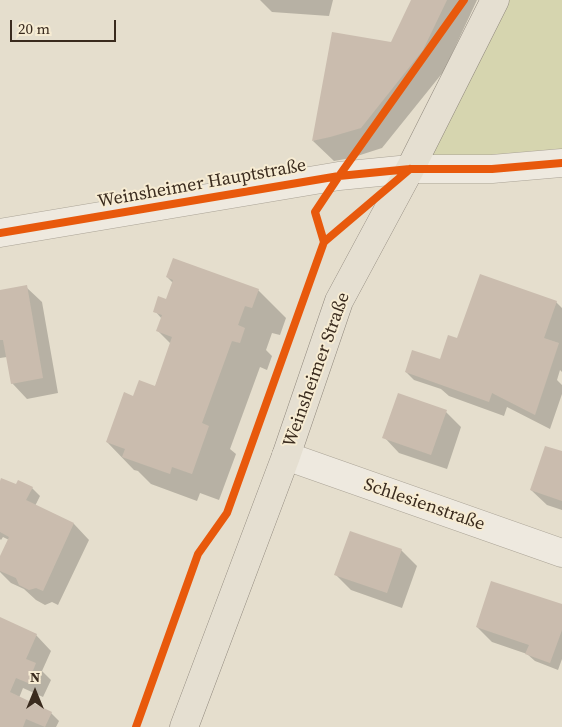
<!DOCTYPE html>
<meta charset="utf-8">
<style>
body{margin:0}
#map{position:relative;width:562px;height:727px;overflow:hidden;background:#e5decd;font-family:"Source Serif 4",serif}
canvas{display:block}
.north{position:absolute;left:10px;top:667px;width:50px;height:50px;-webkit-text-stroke:4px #f7ecd3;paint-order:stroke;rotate:0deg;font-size:14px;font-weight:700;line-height:20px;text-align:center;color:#3a2b1e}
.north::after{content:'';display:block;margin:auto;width:18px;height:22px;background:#3a2b1e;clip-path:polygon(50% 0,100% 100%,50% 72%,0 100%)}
.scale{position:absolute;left:10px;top:20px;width:106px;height:22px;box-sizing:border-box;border:2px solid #3a2b1e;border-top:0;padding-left:6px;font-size:15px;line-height:18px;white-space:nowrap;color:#3a2b1e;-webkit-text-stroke:4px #f7ecd3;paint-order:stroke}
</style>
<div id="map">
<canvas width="562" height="727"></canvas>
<div class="north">N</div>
<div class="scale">20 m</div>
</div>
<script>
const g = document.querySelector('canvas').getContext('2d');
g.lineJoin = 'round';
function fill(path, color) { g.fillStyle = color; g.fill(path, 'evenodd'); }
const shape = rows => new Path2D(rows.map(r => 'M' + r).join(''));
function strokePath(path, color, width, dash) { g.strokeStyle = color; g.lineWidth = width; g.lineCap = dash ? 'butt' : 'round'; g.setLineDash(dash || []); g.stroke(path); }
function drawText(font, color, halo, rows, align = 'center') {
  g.font = font + ' "Source Serif 4",serif'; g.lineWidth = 4; g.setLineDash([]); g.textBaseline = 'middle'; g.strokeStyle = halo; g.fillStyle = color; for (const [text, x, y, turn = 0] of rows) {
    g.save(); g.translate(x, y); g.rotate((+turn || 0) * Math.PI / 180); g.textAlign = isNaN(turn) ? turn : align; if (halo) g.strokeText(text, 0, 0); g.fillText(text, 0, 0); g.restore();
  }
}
const green = shape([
 [495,0,562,0,562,163,410,169]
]);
const shadow = shape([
 [260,0,333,0,329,16,272,12],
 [412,0,477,0,444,71,382,148,351,158,334,161,313,141,392,44],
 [167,277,258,290,286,318,280,335,272,333,266,350,272,356,267,370,260,367,230,449,236,454,219,500,200,493,197,501,151,484,138,471,134,470,107,442,134,397,155,387,171,344,158,331,162,319,155,311,167,301,173,283],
 [26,287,42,302,58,393,27,399,12,383,7,357,0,358,0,291],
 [556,302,562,308,562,372,560,370,557,380,562,385,562,394,550,429,507,407,504,416,449,396,441,389,414,380,406,372,440,361,458,340],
 [446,412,461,427,447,469,399,453,384,437],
 [562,453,562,510,547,505,531,490],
 [0,484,32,488,40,496,35,506,74,524,89,540,58,605,52,602,45,605,36,600,24,589,11,583,0,572,0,559,9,540,3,537,1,540,0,539],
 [401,550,417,566,402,608,351,590,336,575],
 [562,606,562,659,558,670,535,661,527,654,492,642,477,627],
 [0,619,36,635,51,651,42,671,51,680,43,697,23,688,19,698,51,713,59,721,56,727,0,727]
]);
const building = shape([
 [411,0,447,0,423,50,361,128,330,137,312,141,332,32,391,42],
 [173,258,259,289,252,308,245,306,238,325,245,328,240,343,232,341,202,423,209,426,192,474,172,467,170,474,122,457,125,449,106,442,124,392,133,396,139,380,155,386,172,337,156,331,162,315,153,312,158,296,166,299,173,280,166,277],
 [480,274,557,301,544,338,559,343,535,415,492,393,489,402,405,372,412,350,440,359,448,335,457,338],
 [27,285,43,378,11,384,3,340,0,340,0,290],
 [398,393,447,410,431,455,382,438],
 [545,446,562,451,562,501,530,490],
 [1,478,16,484,18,480,33,487,26,500,74,523,43,591,36,588,29,590,19,585,16,578,0,571,0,556,9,537,0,532,0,481],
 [350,531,402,549,387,593,334,575],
 [491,581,562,604,562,630,550,663,525,654,529,645,476,627],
 [0,617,37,634,26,659,36,663,28,683,16,678,10,692,52,712,45,727,26,719,23,727,0,727]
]);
const minor = shape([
 [0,233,339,176,410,169,492,169,562,163],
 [286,456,562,553]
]);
const major = shape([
 [184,727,286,456,339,301,410,169,495,0]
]);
const cycleway = shape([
 [0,233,339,176,410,169,492,169,562,163],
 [324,242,315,212,339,176,464,0],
 [136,727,198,554,227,513,324,242,410,169]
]);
const streetNames = [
 ["Weinsheimer Hauptstraße",202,184,-10],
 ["Weinsheimer Straße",317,370,-70],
 ["Schlesienstraße",424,505,19]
];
fill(green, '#d6d5af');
fill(shadow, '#0003');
fill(building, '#cabcae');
strokePath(minor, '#aaa396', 29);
strokePath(major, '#90887d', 29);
strokePath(minor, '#eee9df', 28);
strokePath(major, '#e5dfd1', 28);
strokePath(cycleway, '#e8590c', 8);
drawText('18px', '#3a2b1e', '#f7ecd3', streetNames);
</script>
